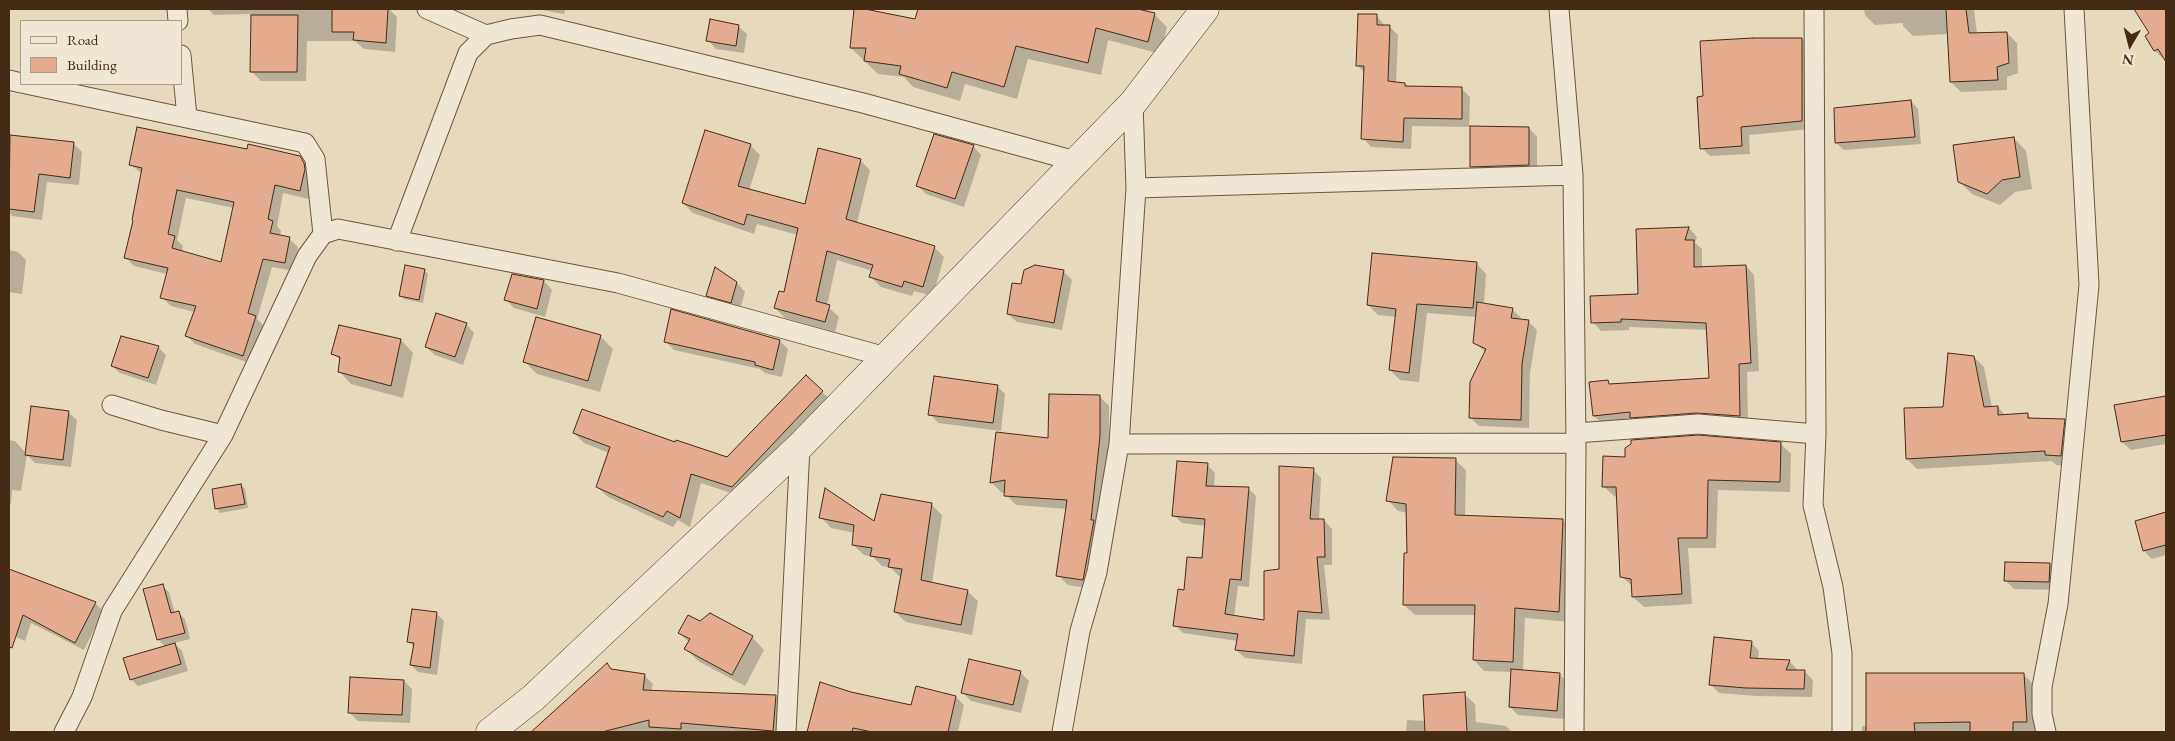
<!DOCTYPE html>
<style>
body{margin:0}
#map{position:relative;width:2175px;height:741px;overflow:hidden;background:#e7d9be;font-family:"EB Garamond",serif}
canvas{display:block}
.frame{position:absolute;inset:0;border:10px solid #442b15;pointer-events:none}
.legend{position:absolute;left:20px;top:20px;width:162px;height:65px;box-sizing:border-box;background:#efe6d5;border:1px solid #ab9b88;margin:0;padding:6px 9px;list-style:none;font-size:15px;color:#442b15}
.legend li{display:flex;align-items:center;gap:10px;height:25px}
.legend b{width:25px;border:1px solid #ab9b88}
.north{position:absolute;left:2105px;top:20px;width:50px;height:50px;-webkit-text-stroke:4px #efe6d5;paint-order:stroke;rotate:188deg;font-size:14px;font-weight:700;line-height:20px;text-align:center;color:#442b15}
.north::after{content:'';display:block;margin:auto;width:18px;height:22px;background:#442b15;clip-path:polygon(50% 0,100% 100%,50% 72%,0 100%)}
</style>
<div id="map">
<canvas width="2175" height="741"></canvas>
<div class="frame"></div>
<ul class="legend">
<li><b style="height:6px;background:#efe6d5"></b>Road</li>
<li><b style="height:14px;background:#e4ab8f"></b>Building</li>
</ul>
<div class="north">N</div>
</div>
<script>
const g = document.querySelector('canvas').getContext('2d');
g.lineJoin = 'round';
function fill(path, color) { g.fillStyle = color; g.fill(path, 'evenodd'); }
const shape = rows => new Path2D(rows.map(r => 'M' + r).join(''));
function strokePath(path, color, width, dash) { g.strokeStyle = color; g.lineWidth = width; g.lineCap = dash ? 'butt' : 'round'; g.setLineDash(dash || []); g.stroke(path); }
const shadow = shape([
 [208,9,389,9,397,17,395,52,364,49,355,41,307,41,306,81,261,81,251,71,252,14,214,15],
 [536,9,566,9,564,14],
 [856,9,916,21,919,9,1133,9,1154,14,1167,27,1161,54,1108,40,1101,75,1028,59,1017,99,965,84,960,101,913,87,904,77,878,74,851,48],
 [1864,9,1974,9,1977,34,2007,33,2017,43,2018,73,2007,77,2007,90,1961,92,1951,82,1949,34,1913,36,1903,26,1903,23,1875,25,1865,15],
 [2136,9,2166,9,2166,61,2155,51,2146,36,2151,34],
 [1377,16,1385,26,1390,27,1398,35,1396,83,1405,84,1409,88,1462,89,1470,97,1469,127,1412,126,1411,149,1371,147,1363,138,1365,73,1357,65],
 [738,26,747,34,744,53,716,49,708,40],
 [1802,39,1810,48,1810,129,1749,135,1750,154,1710,156,1702,148,1705,98],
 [1911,101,1918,109,1921,144,1844,150,1836,143],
 [1529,128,1537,137,1537,173,1479,175,1471,166],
 [12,137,74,144,82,152,79,185,47,182,42,220,12,216,9,212,9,163],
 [2014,138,2026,151,2032,189,2015,192,2000,205,1972,194,1959,181],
 [750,145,760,155,749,191,806,205,860,160,870,170,857,223,934,247,944,257,933,296,914,291,912,296,881,287,871,277,872,271,837,260,827,306,839,317,835,332,785,318,775,308,785,294,798,235,757,224,754,234,693,213,683,203],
 [973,146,981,155,964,207,926,194,918,186],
 [248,151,299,157,308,166,313,179,309,199,283,193,277,226,281,231,280,237,289,239,298,247,294,271,272,267,257,319,264,326,252,364,195,344,187,336,195,312,171,306,162,297,167,274,134,266,125,257,134,221,142,174,130,164],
 [186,198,234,208,222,264,182,252,183,246,177,240],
 [1689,228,1697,237,1695,243,1702,249,1702,268,1746,266,1754,275,1759,371,1747,372,1748,424,1603,424,1594,416,1608,382,1611,385,1710,379,1708,330,1629,327,1629,330,1601,331,1593,322,1640,295,1638,230],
 [9,250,18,252,26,260,22,294,9,292],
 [1476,263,1486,274,1484,305,1512,309,1521,318,1520,320,1529,322,1537,330,1530,373,1529,428,1479,426,1471,418,1486,353,1474,342,1477,317,1427,313,1419,382,1400,380,1390,370,1396,317,1378,315,1368,305],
 [424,270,428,274,423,303,404,299,400,295],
 [1063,271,1072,280,1062,330,1017,322,1008,314],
 [513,275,544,281,552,290,545,317,514,308,506,300],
 [737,283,745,292,740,310,716,304,707,295],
 [466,324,474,333,463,365,435,355,426,347],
 [601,337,613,349,600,392,537,374,524,361],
 [401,340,413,353,403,398,351,384,339,371,341,361,333,353],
 [780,341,788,349,782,377,765,373,760,369,674,350,666,342],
 [158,347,166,355,156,385,120,373,112,366],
 [1974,357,1984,367,1992,408,1998,407,2006,416,2028,415,2032,420,2064,420,2074,431,2071,466,2056,465,2052,461,1917,469,1907,459,1944,408],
 [806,377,833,402,743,497,701,483,690,527,678,520,673,527,608,497,597,487,609,453,584,443,574,433,676,444,727,458],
 [997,386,1005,394,1001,431,938,423,930,414],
 [1099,396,1109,406,1109,446,1093,589,1068,585,1058,575,1067,509,1016,505,1006,495,1006,492,1002,493,992,483,997,433,1049,439],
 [2164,397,2166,399,2166,444,2131,450,2122,442,2115,406],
 [68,412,77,420,71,467,35,463,27,455,21,491,12,490,11,504,9,504,9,440,15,441,26,453],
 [1781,444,1791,454,1790,492,1718,490,1716,548,1688,548,1692,604,1644,607,1633,597,1632,586,1621,576,1617,497,1614,496,1603,486,1627,459],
 [1455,460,1466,470,1465,516,1563,520,1573,531,1570,622,1525,618,1523,671,1559,674,1567,682,1565,719,1518,715,1510,707,1512,672,1484,671,1474,660,1476,615,1415,615,1404,605,1408,554,1408,513,1398,511,1388,500],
 [1207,465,1215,473,1214,487,1248,488,1256,496,1249,587,1238,586,1234,617,1265,621,1313,470,1321,478,1319,520,1324,520,1332,529,1332,565,1324,565,1330,620,1306,619,1302,664,1245,658,1236,650,1238,641,1183,633,1175,625,1186,592,1204,560,1206,526,1182,523,1174,515],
 [241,485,245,489,248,508,220,513,217,509],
 [931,504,942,515,932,584,967,591,978,601,972,635,906,622,895,612,901,578,890,567,882,566,873,557,864,555,853,545,855,533,831,528,821,517,875,523],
 [2166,514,2166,555,2152,559,2144,551,2136,522],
 [2050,564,2058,572,2057,590,2014,589,2006,581],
 [9,570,95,603,103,611,84,650,31,623,25,641,9,634],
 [162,586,169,592,175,613,178,612,185,619,190,639,174,643,182,651,188,671,138,686,131,679,165,647,158,639],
 [437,614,444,621,437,675,418,672,411,665,415,648,409,642],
 [700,622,752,637,764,650,745,686,698,661,686,649,689,642,679,633],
 [1751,642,1759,651,1758,660,1789,661,1797,669,1797,671,1805,672,1813,680,1812,697,1756,696,1719,693,1710,684],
 [606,665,611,670,644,675,653,684,651,691,775,696,783,704,781,732,533,732],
 [1020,672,1029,681,1021,713,971,701,962,692],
 [2023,674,2034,685,2038,732,1862,732,1862,726,1867,726],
 [404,681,412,689,410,723,358,721,349,712],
 [821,684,851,693,912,706,956,697,964,705,958,732,808,732],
 [1464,694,1475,704,1476,722,1506,726,1512,732,1406,732,1407,720,1426,721]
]);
const building = shape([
 [332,9,388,9,386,43,353,40,354,32,332,32,332,9],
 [854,9,865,9,915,19,918,9,1138,9,1155,13,1148,42,1096,28,1088,63,1016,46,1004,87,952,72,947,88,899,74,901,66,864,61,866,48,850,48,854,9],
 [1946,9,1966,9,1969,33,2007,32,2009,63,1997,67,1998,80,1950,82,1946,9],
 [2134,9,2166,9,2166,62,2158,49,2154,51,2145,36,2149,33,2134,9],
 [1358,14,1377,14,1377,25,1390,25,1388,81,1405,83,1405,86,1462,87,1462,119,1404,118,1403,142,1361,139,1364,66,1356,66,1358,14],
 [251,15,298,15,297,72,250,72,251,15],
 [710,19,739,25,736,46,706,41,710,19],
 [1753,38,1802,38,1802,121,1741,127,1742,146,1700,149,1697,97,1703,96,1700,41,1753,38],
 [1911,100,1915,137,1835,143,1834,108,1911,100],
 [1470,126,1529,127,1529,165,1470,167,1470,126],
 [137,127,247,149,248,144,300,156,304,163,305,169,300,191,275,185,268,219,273,221,270,233,290,237,285,263,263,259,248,313,256,316,243,356,185,336,196,306,160,298,168,268,124,258,133,221,132,220,142,168,129,165,137,127],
 [177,190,234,202,221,262,172,248,175,236,168,234,177,190],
 [705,130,751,144,738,186,805,204,818,148,861,159,846,219,935,246,923,287,904,281,902,287,869,277,873,265,827,251,816,301,830,305,825,322,774,308,779,291,784,292,798,228,747,214,744,225,682,203,705,130],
 [934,134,974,145,955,199,916,186,934,134],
 [10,135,74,142,70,178,39,174,34,212,9,209,10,135],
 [2014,137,2020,177,2002,180,1987,194,1958,182,1953,145,2014,137],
 [1689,227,1685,240,1694,240,1694,267,1746,265,1751,363,1739,364,1740,416,1697,413,1630,418,1630,412,1593,416,1589,382,1608,380,1609,384,1709,378,1706,323,1621,319,1621,322,1591,323,1590,296,1638,294,1636,229,1689,227],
 [1372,253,1477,262,1473,308,1417,304,1409,373,1389,370,1396,309,1367,305,1372,253],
 [405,265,425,269,419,300,399,296,405,265],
 [1035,265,1064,270,1054,323,1007,314,1012,283,1021,284,1024,270,1035,265],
 [715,267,737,282,731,303,706,296,715,267],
 [512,274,544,280,537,309,504,300,512,274],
 [1477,302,1513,308,1511,318,1529,320,1522,364,1521,420,1469,418,1470,382,1486,349,1473,343,1477,302],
 [671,309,780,340,773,370,755,365,755,362,664,342,671,309],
 [436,313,467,323,455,357,425,347,436,313],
 [536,317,601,335,588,381,523,362,536,317],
 [339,325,401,339,391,386,338,372,340,357,331,354,339,325],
 [121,336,159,346,148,378,111,366,121,336],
 [1948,353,1974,356,1984,407,1998,406,1998,415,2028,413,2028,418,2065,419,2061,456,2045,455,2045,451,1906,459,1904,408,1943,407,1948,353],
 [806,375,823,391,732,487,691,474,680,518,667,511,663,517,596,487,610,447,573,433,582,409,675,442,676,440,727,457,806,375],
 [934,376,998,385,993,423,928,415,934,376],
 [1049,394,1100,395,1100,436,1091,520,1094,520,1083,580,1056,576,1067,500,1004,496,1005,480,990,483,996,432,1048,438,1049,394],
 [2166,396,2166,435,2121,442,2114,405,2166,396],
 [31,406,69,411,63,460,25,455,31,406],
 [1698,435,1781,442,1780,482,1708,480,1707,538,1678,538,1682,594,1632,597,1631,579,1620,577,1616,487,1602,487,1603,456,1625,457,1625,448,1631,444,1631,440,1698,435],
 [1393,457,1456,458,1455,515,1563,519,1559,612,1515,608,1513,662,1473,660,1475,605,1403,605,1404,553,1407,553,1406,504,1386,501,1393,457],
 [1177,461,1208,463,1206,486,1249,487,1241,580,1230,579,1225,614,1264,620,1264,571,1279,569,1279,466,1314,468,1310,519,1324,519,1325,557,1317,557,1322,613,1298,611,1294,656,1235,650,1238,634,1173,626,1178,589,1184,590,1187,557,1202,558,1205,519,1172,516,1177,461],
 [241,484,245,504,215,509,212,489,241,484],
 [825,488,874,521,881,494,932,503,921,580,968,590,961,625,894,612,902,569,888,567,890,559,870,556,872,548,852,545,854,525,819,518,825,488],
 [2166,512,2166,545,2143,551,2135,521,2166,512],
 [2005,562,2050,563,2049,582,2004,581,2005,562],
 [9,569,96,602,75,643,23,615,12,648,9,647,9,569],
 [163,584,171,613,179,611,185,633,157,640,143,589,163,584],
 [412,609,437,612,430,668,410,665,414,643,407,642,412,609],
 [710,613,753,636,732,675,684,649,690,639,678,633,688,615,700,621,710,613],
 [1714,637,1752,641,1750,658,1790,660,1786,670,1805,670,1804,689,1746,688,1709,685,1714,637],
 [175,643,181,664,130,680,123,658,175,643],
 [969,659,1021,671,1013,705,961,693,969,659],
 [607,663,611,669,645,674,643,690,776,695,773,731,681,723,681,729,649,727,649,720,602,732,531,732,607,663],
 [1511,669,1560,673,1557,711,1509,707,1511,669],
 [1866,673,2024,673,2027,722,2013,722,2013,732,1970,732,1970,722,1914,723,1915,732,1866,732,1866,673],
 [350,677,404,680,402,715,348,713,350,677],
 [820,682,851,692,911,705,916,686,956,696,948,732,872,732,853,728,852,732,807,732,820,682],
 [1465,692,1467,732,1425,732,1423,695,1465,692]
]);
const street = shape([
 [177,9,178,21],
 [427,9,486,35],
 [1559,9,1573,175,1576,443,1574,732],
 [1814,9,1816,434,1813,505,1833,587,1842,653,1842,732],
 [181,55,187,117],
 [9,80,21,83],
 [26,84,305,143,315,159,323,234],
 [1136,188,1573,175],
 [397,241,468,53,486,35,511,29,540,25,863,103,1075,161],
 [112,405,161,420,223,435],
 [1576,433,1698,424,1816,434],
 [1119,444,1576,443],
 [64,732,82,697,112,611,223,435,307,256,323,234,338,229,618,283,886,357],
 [786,732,800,446],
 [1062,732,1080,631,1097,572,1119,444,1136,188,1133,103],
 [2046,732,2042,714,2042,687,2058,604,2089,285,2074,9]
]);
const secondary = shape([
 [490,732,533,698,800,446,1133,103,1205,9]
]);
fill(shadow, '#0003');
fill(building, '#e4ab8f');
strokePath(building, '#442b15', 1);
strokePath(street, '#6d563f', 21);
strokePath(secondary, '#442b15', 29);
strokePath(street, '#efe6d5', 19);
strokePath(secondary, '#efe6d5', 28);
</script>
